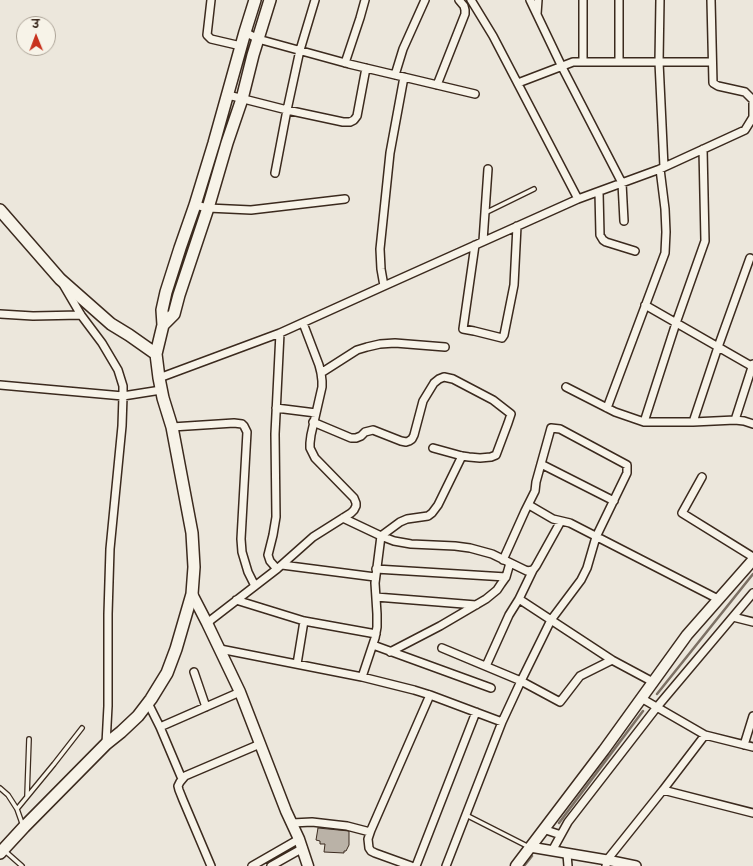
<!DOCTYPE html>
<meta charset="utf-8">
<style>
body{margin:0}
#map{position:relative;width:753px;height:866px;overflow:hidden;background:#ece7dc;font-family:Itim,"Playpen Sans Deva",sans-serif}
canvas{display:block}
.north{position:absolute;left:16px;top:16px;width:40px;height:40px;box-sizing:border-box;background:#f7f3e8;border:1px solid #aca397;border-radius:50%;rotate:359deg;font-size:11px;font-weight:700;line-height:16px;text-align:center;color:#3b2a1e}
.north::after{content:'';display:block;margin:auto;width:14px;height:18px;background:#c8321e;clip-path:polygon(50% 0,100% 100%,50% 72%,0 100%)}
</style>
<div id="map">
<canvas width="753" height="866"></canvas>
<div class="north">उ</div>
</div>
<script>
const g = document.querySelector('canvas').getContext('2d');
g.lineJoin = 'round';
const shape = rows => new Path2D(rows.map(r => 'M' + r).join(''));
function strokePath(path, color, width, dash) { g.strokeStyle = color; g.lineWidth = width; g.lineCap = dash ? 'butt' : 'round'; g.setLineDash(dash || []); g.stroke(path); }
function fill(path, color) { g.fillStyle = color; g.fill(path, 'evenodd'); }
const stream = shape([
 [657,694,753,574],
 [559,823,643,711],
 [524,866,532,856]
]);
const building = shape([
 [318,828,349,831,349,845,346,851,344,851,344,853,324,852,325,844,320,844,320,841,316,840,318,828]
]);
const service = shape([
 [485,213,534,189],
 [0,788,8,795,17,809,23,826],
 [27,796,29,739],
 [17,809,54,764,82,728],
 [466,815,529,847],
 [5,851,22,866]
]);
const minor = shape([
 [211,0,207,35,211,39,241,46],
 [471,0,493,36,578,199],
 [530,0,562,67,622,183,624,221],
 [583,0,583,62],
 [660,0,659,62,664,167],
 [537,14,538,0],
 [245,32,258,39,349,64,475,94],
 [619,62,619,0],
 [345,63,360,18,365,0],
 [395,75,403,49,425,0],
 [518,83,573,62,712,62],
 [437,85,465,14,465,10,464,6,459,0],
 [228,95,287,110,343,122,350,122,354,120,357,116,366,68],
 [275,173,287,110,300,50,315,0],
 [599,192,600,235,603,240,606,242,635,251],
 [195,205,208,208,251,210,345,199],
 [483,241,488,169],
 [475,245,463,329,474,331,502,338,504,335,514,285,517,226],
 [64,286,81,315,102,343,118,370,123,386,123,396,122,426,110,549,108,614,108,706,106,744],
 [384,286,381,269,380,249,390,153,404,77],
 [645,305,753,367],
 [0,314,33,316,81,315],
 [321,373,357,350,367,347,380,344,395,343,445,347],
 [159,378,280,333,384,286,578,199,660,169,745,130,753,117,753,100,745,92,718,86,713,83,711,0],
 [0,385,123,396,161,390],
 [566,387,615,412,644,422,693,422,735,420,744,421,753,424],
 [276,408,316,413],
 [607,408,665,253,666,232,665,209,660,169],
 [735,420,753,364],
 [313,422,351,438,356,438,361,436,365,432,373,430,401,441,406,442,409,441,412,439,414,435,423,401,434,383,439,379,444,377,453,379,493,400,511,414,508,423,496,455,491,457,480,458,469,457,462,456,433,448],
 [644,422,676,323,705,241,703,149],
 [693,422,718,347,750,258],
 [172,427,234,423,242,424,244,426,247,432,241,539,242,552,248,572,255,586],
 [541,464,614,501],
 [702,477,682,513,753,557],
 [529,505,553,519,570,523,718,599],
 [343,518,381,536,394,541,411,544,455,546,470,548,492,554,527,571,533,570,536,566,561,521],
 [282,565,375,577],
 [277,569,270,561,268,555,273,535,276,517,275,434,280,333],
 [376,569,506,577],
 [376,597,476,605],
 [519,599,612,660],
 [236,600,304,621,376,634],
 [733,617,753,622],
 [207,623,277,569,313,537,351,513,354,510,356,506,356,503,354,498,315,458,310,448,310,443,311,435,322,387,322,381,321,373,319,365,303,323],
 [373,645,491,688],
 [442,648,521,681,551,620,581,580,587,568,596,537,627,473,627,465,560,429,551,428,536,482,535,491,525,511,503,560],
 [220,649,362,677,414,690,430,695,502,722,521,681,560,702,580,676,612,660,653,682],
 [390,652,440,626,486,599,497,590,501,584,506,577,510,563],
 [297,664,304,621],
 [486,666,509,615,519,599,533,570],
 [194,672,206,707],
 [362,677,375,638,377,627,377,614,375,583,381,536,400,522,407,519,428,516,432,513,438,505,462,456],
 [641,698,705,735,753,747],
 [148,703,160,727,182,779],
 [160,727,240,692],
 [744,745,753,716],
 [663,790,753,813],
 [292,823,312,822,338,825,347,826,370,832],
 [543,829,561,835],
 [552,851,568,822,657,707,753,593],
 [567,854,568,866],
 [211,866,183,800,179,790,178,786,180,782,185,776,260,744],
 [252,866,299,839],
 [271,866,303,848],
 [411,866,375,853,371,851,369,848,368,839,371,830,430,695],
 [416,866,476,712],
 [446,866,502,722],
 [606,866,607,860,663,790,705,735]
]);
const tertiary = shape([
 [530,847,607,860,636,866]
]);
const secondary = shape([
 [192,594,207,623,240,692,286,811,299,839,308,866],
 [516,866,604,750,687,635,753,560]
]);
const primary = shape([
 [0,210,60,279,111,324,129,335,156,354,159,378,163,398,172,427,192,533,194,567,192,594,176,649,167,673,151,699,138,716,121,732,106,744,24,827,0,853],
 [163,325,174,314,179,295,208,208,227,143,242,99,253,55,270,0],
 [156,354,163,325,162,310,166,292,180,248,195,205,214,143,245,32,255,0]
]);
strokePath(stream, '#7c7064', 2.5);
fill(building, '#bab2a7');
strokePath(building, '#3b2a1e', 1);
strokePath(service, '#3b2a1e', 6);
strokePath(minor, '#3b2a1e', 10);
strokePath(tertiary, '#3b2a1e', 12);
strokePath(secondary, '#3b2a1e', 13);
strokePath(primary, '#3b2a1e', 14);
strokePath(service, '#f7f3e8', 3.5);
strokePath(minor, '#f7f3e8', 7);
strokePath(tertiary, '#f7f3e8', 9);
strokePath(secondary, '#f7f3e8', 10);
strokePath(primary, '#f7f3e8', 11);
</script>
